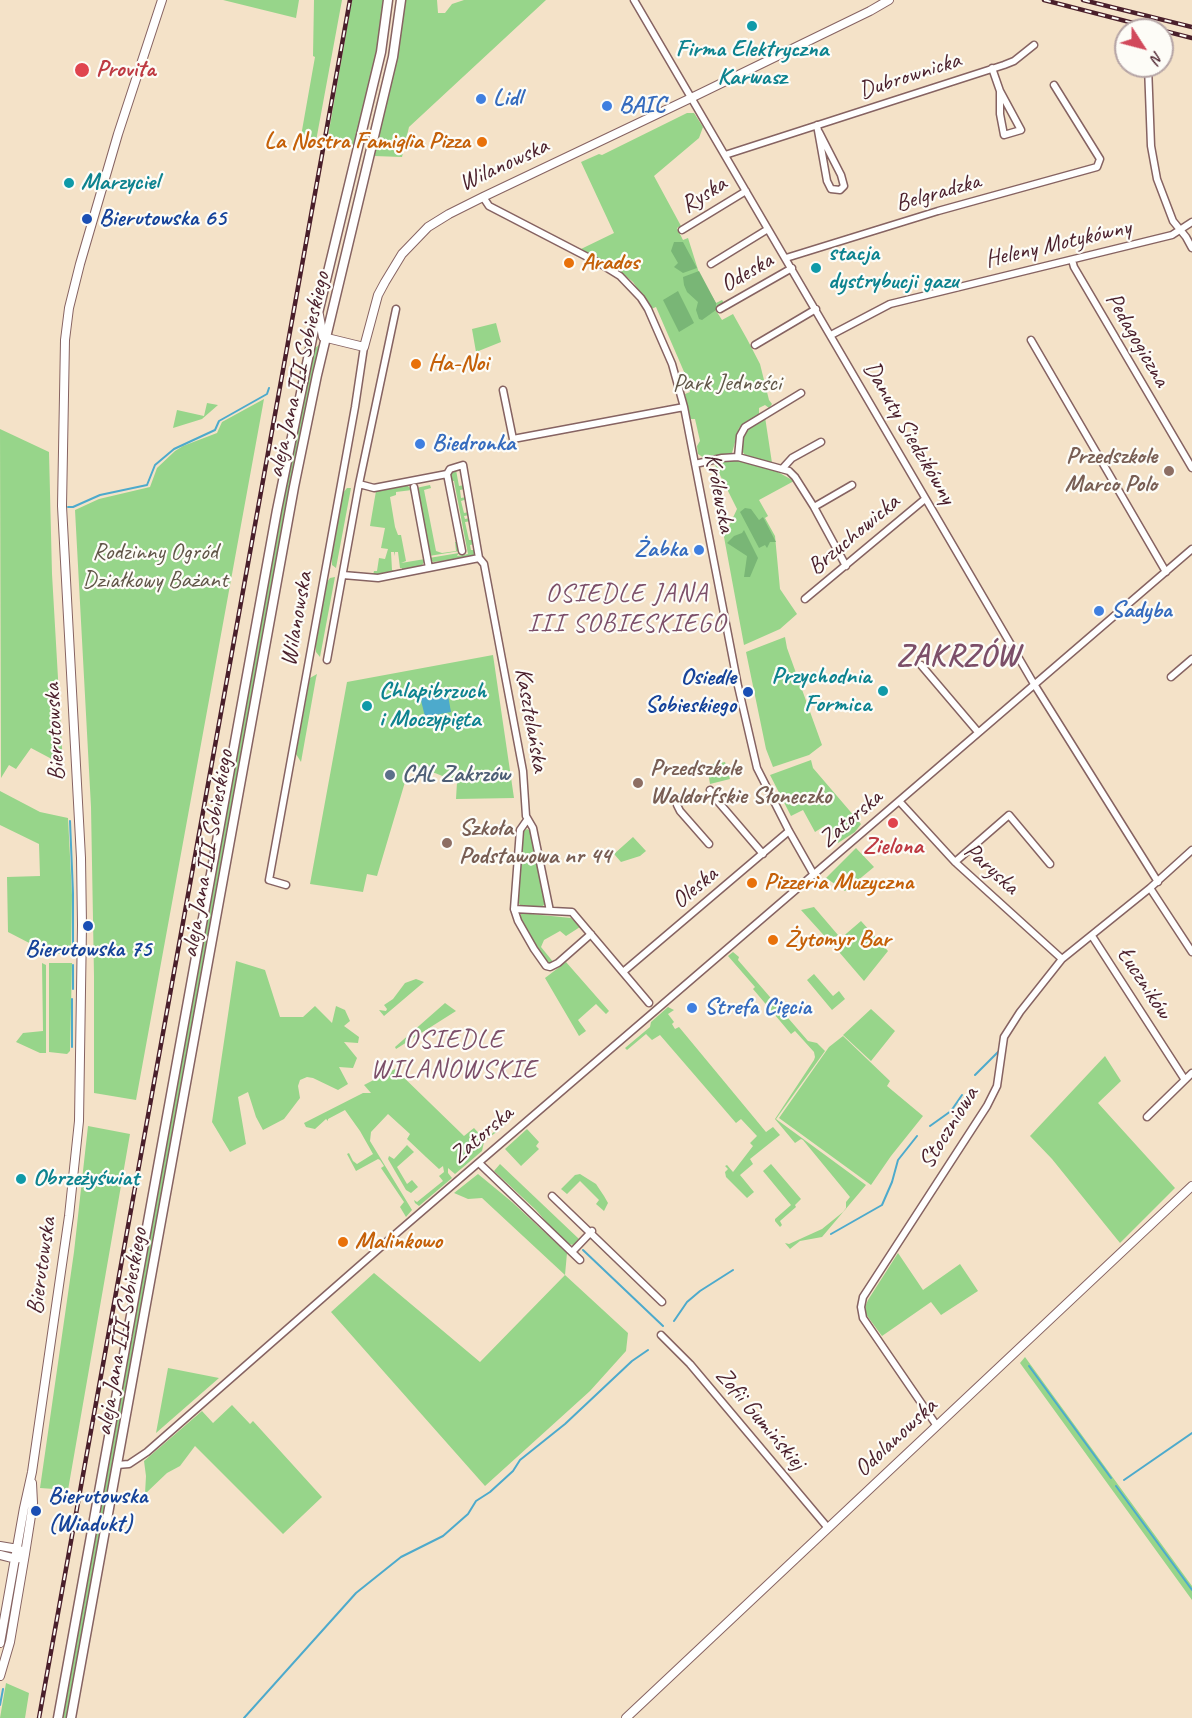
<!DOCTYPE html>
<meta charset="utf-8">
<style>
body{margin:0}
#map{position:relative;width:1192px;height:1718px;overflow:hidden;background:#f4e2c8;font-family:Caveat,sans-serif}
canvas{display:block}
.north{position:absolute;left:1114px;top:18px;width:60px;height:60px;box-sizing:border-box;background:#fdfcf7;border:2px solid #b5a4a5;border-radius:50%;rotate:126deg;font-size:16px;font-weight:700;line-height:24px;text-align:center;color:#4a1f2b}
.north::after{content:'';display:block;margin:auto;width:21px;height:27px;background:#d1495b;clip-path:polygon(50% 0,100% 100%,50% 72%,0 100%)}
</style>
<div id="map">
<canvas width="1192" height="1718"></canvas>
<div class="north">N</div>
</div>
<script>
const g = document.querySelector('canvas').getContext('2d');
g.lineJoin = 'round';
function fill(path, color) { g.fillStyle = color; g.fill(path, 'evenodd'); }
const shape = rows => new Path2D(rows.map(r => 'M' + r).join(''));
function strokePath(path, color, width, dash) { g.strokeStyle = color; g.lineWidth = width; g.lineCap = dash ? 'butt' : 'round'; g.setLineDash(dash || []); g.stroke(path); }
function drawText(font, color, halo, rows, align = 'center') {
  g.font = font + ' Caveat,sans-serif'; g.lineWidth = 4.5; g.setLineDash([]); g.textBaseline = 'middle'; g.strokeStyle = halo; g.fillStyle = color; for (const [text, x, y, turn = 0] of rows) {
    g.save(); g.translate(x, y); g.rotate((+turn || 0) * Math.PI / 180); g.textAlign = isNaN(turn) ? turn : align; if (halo) g.strokeText(text, 0, 0); g.fillText(text, 0, 0); g.restore();
  }
}
const green = shape([
 [223,0,299,0,296,18],
 [314,0,342,0,316,141,301,136,315,57,313,56],
 [352,0,384,0,374,67,354,149,327,142],
 [405,0,437,0,438,13,445,13,452,4,464,0,546,0,409,127,402,157,374,156,396,63],
 [687,113,694,113,703,127,699,138,654,176,681,226,677,228,683,240,688,238,700,276,716,303,722,300,724,303,715,309,722,320,733,314,747,339,760,364,769,400,772,404,769,408,765,405,759,408,759,414,739,428,732,453,704,458,698,454,697,446,700,441,695,419,690,419,685,394,690,392,685,374,656,307,651,309,633,282,615,267,581,249,614,233,581,162,599,154,602,155],
 [496,323,501,342,476,352,472,329],
 [320,344,286,505,72,1691,67,1718,63,1718,285,491,315,348],
 [264,399,136,1100,94,1093,94,976,91,807,75,510,99,499,150,487,157,468,175,451,183,446,217,433,222,422],
 [207,403,218,405,202,419,173,428,177,410,204,416],
 [765,417,772,463,745,455,742,451,742,438,746,430],
 [0,429,49,452,52,574,63,765,31,748,16,769,9,765,1,778],
 [726,461,743,461,776,471,794,481,759,500,768,516,765,518,775,536,780,589,797,614,780,629,744,645,724,537,737,509,714,463],
 [454,469,461,469,456,470,459,486,464,485,465,489,460,490,461,498,466,497,467,499,461,501,464,513,469,512,470,515,464,516,465,519,470,518,471,521,465,522,469,540,474,540,475,544,470,545,471,550,476,550,476,553,473,557,433,562,429,558,459,553,457,556,468,554,454,481,451,481,449,474],
 [406,484,412,490,396,492,396,495,390,497,395,527,398,535,401,535,406,561,401,563,425,559,425,561,422,565,402,571,402,568,400,568,398,552,395,552,394,556,394,552,391,552,392,570,396,571,373,575,374,571,377,571,379,558,385,559,388,549,381,548,385,528,370,526,376,491],
 [430,485,431,488,424,490,436,551,442,553,456,551,455,542,457,542,460,551,429,556,416,488],
 [347,488,351,488,336,568,332,565,332,556,343,493],
 [335,577,320,657,316,652,316,644,327,582,330,578],
 [785,637,787,648,822,745,809,755,773,767,766,749,746,652],
 [493,655,514,798,456,799,457,782,435,773,408,772,377,876,367,874,363,892,310,884,347,682],
 [317,674,316,678,301,762,296,754,310,678],
 [811,760,813,768,861,824,855,832,838,843,826,825,815,832,803,810,791,816,770,775],
 [725,762,730,779,710,784,707,765],
 [0,791,40,812,68,818,72,895,71,954,38,954,35,952,37,947,8,932,7,877,40,876,39,844,0,825],
 [527,829,531,831,544,901,544,905,540,908,521,906,517,901,523,832],
 [633,837,646,851,640,856,621,862,614,854],
 [856,848,874,867,845,891,826,878],
 [814,907,838,935,829,941,801,910],
 [521,913,571,918,580,927,566,936,560,931,544,940,541,947,554,963,548,965,520,920],
 [861,921,888,951,864,981,833,945],
 [733,952,739,957,738,960,808,1041,817,1043,825,1051,776,1119,866,1185,822,1237,800,1241,790,1249,785,1243,789,1244,822,1229,843,1212,846,1208,846,1202,850,1197,803,1140,801,1139,795,1143,775,1119,814,1060,815,1057,814,1052,795,1031,791,1034,753,989,755,987,728,956],
 [236,961,265,970,280,1017,303,1017,315,1006,332,1023,336,1006,345,1010,350,1021,344,1026,359,1037,358,1043,344,1042,357,1058,353,1068,339,1067,348,1084,338,1090,313,1078,307,1077,300,1080,298,1086,300,1098,284,1119,263,1130,256,1117,248,1092,238,1097,246,1144,230,1152,212,1122],
 [566,962,609,1011,606,1014,596,1004,578,1020,586,1031,579,1036,545,978],
 [42,963,46,965,46,1053,40,1053,16,1042,23,1033,43,1031],
 [49,963,72,963,70,1051,67,1054,49,1052],
 [814,974,833,996,839,991,845,999,832,1010,807,980],
 [416,979,424,982,384,1016,379,1010,386,1011,387,1009,384,1005,393,999,405,983],
 [445,1003,456,1011,396,1049,395,1047],
 [668,1007,674,1010,668,1014,674,1022,672,1024,675,1029,679,1027,766,1132,773,1127,780,1135,750,1159,753,1164,740,1175,754,1192,747,1198,726,1177,725,1172,728,1169,725,1166,727,1165,733,1172,753,1146,750,1143,757,1136,741,1119,736,1123,660,1035,652,1040,646,1034,627,1050,625,1048,650,1027,651,1022],
 [871,1009,895,1031,871,1061,843,1035],
 [843,1036,890,1081,887,1086,923,1116,891,1156,871,1185,779,1118,829,1047],
 [1105,1056,1121,1081,1098,1103,1175,1188,1120,1243,1052,1159,1030,1136],
 [395,1069,464,1136,474,1128,485,1140,503,1124,503,1120,506,1124,484,1142,482,1151,455,1174,448,1168,448,1173,452,1178,419,1206,415,1203,414,1200,417,1202,443,1181,439,1176,444,1172,443,1166,439,1169,426,1157,407,1139,410,1134,388,1114,371,1132,370,1141,412,1210,406,1217,400,1207,404,1202,381,1168,384,1166,380,1160,378,1159,356,1171,347,1154,349,1153,353,1161,357,1164,373,1154,360,1131,345,1110,328,1119,328,1121,326,1119,315,1129,306,1127,304,1123,363,1093,371,1093,364,1085],
 [88,1126,130,1134,68,1490,40,1488,74,1252],
 [527,1129,539,1142,536,1146,539,1149,521,1166,505,1149],
 [407,1145,414,1152,397,1167,407,1184,412,1180,418,1187,411,1193,406,1190,388,1159,389,1156,394,1159],
 [500,1164,579,1239,574,1245,568,1244,556,1233,536,1210,494,1171],
 [771,1164,801,1199,795,1205,796,1207,780,1221,782,1225,780,1227,775,1221,775,1219,791,1205,763,1171],
 [478,1174,512,1202,567,1253,565,1275,628,1333,626,1351,590,1391,485,1486,331,1312,374,1273,480,1362,565,1275,482,1198,468,1199,454,1193],
 [580,1174,596,1184,604,1196,608,1203,604,1211,596,1204,599,1200,580,1181,567,1194,561,1189,575,1175],
 [898,1253,923,1290,960,1264,978,1291,941,1315,931,1302,882,1336,865,1313,865,1307,868,1300],
 [1025,1357,1192,1586,1192,1600,1020,1363],
 [168,1368,219,1378,156,1433],
 [232,1405,250,1424,253,1421,322,1497,283,1534,195,1446,180,1466,167,1473,145,1494,146,1476,144,1461,202,1411,213,1423],
 [6,1683,29,1693,25,1718,0,1718]
]);
const forest = shape([
 [674,242,683,242,697,268,683,273,674,267,678,263,671,251],
 [699,271,716,303,716,310,702,320,699,319,696,310,698,302,687,292,684,285,683,277],
 [678,291,694,323,679,332,663,300],
 [745,508,751,509,759,520,763,517,776,542,770,542,767,548,765,545,759,548,740,512],
 [744,530,758,558,750,577,744,577,747,556,727,543,734,536,742,533]
]);
const water = shape([
 [447,690,451,712,425,717,420,696]
]);
const stream = shape([
 [68,507,73,507,100,495,147,485,155,465,174,449,215,430,219,421,267,394,269,388],
 [70,821,73,893,73,952],
 [73,965,73,989],
 [72,1047,72,999],
 [975,1075,998,1052],
 [930,1126,951,1111,962,1095],
 [831,1234,882,1205,892,1182,898,1160,917,1136],
 [583,1250,663,1326],
 [674,1321,687,1302,700,1291,733,1270],
 [1029,1366,1111,1478],
 [1124,1480,1192,1433],
 [1116,1486,1192,1590],
 [0,1705,3,1689],
 [244,1718,356,1593,401,1557,443,1536,468,1514,476,1501,490,1492,513,1471,520,1460,565,1424,632,1361,648,1350]
]);
const minor = shape([
 [634,0,1034,684,1158,882],
 [1148,66,1151,146,1157,179,1173,221,1186,237,1192,248],
 [992,68,1000,91,1021,130,1004,135,1000,114,1000,91],
 [817,125,827,181,831,189,840,190,844,186,841,175,819,132],
 [725,155,1004,65,1014,61,1034,45],
 [483,197,489,206,599,263,620,276,641,298,648,309,672,364,684,407,738,686,757,768,789,831,814,875],
 [682,230,746,191],
 [786,258,938,211,1097,167,1100,159,1054,85],
 [1072,260,1074,267,1192,468],
 [711,264,768,229],
 [720,309,792,268],
 [831,335,890,304,1172,235,1192,222],
 [1031,340,1166,572],
 [755,345,816,309],
 [503,390,513,439,684,407],
 [738,457,740,436,745,427,801,393],
 [695,464,722,458,738,457,789,471,795,477,814,507,846,566],
 [782,469,792,458,821,442],
 [447,474,450,469,463,465,479,558,484,564,523,771,526,816,533,828,550,911],
 [359,484,374,488,447,474,462,551],
 [414,487,429,568],
 [814,507,852,485],
 [343,575,378,578,479,558],
 [805,599,925,499],
 [327,660,359,484,396,309],
 [921,665,978,732],
 [1171,677,1192,659],
 [710,790,715,798,763,854],
 [676,797,677,805,680,811,709,844],
 [899,801,955,862,1062,959],
 [527,820,520,830,514,909,572,912,649,1003],
 [955,862,1009,815,1050,864],
 [286,885,269,880,355,407,364,347],
 [1150,888,1192,952],
 [514,909,518,921,534,949,546,966,550,967,558,963,591,934],
 [1092,936,1185,1080],
 [623,972,789,831],
 [1147,1117,1192,1073],
 [479,1163,580,1260],
 [552,1196,662,1302],
 [572,1252,592,1231],
 [661,1335,690,1364,828,1528],
 [937,1426,863,1318,861,1307,863,1297,987,1106,997,1086,1004,1037,1020,1012,1062,959,1150,888,1192,850],
 [117,1465,129,1464,147,1452,399,1231,1192,549]
]);
const tertiary = shape([
 [319,315,323,337,364,347,378,295,385,282,402,254,428,227,449,214,483,197,691,98,870,11,889,0],
 [0,1546,18,1549,22,1552],
 [0,1555,16,1559,19,1558],
 [0,1643,24,1508,32,1472,69,1216,79,1121,82,925,81,858,62,506,65,340,69,308,80,264,118,134,162,0],
 [0,1676,10,1642,25,1554,33,1503,32,1483],
 [626,1718,1192,1186]
]);
const secondary = shape([
 [58,1718,277,510,313,334,381,52,388,0],
 [71,1718,294,487,317,375,393,57,401,0]
]);
const rail = shape([
 [1044,0,1192,38],
 [1083,0,1192,27],
 [39,1718,350,0]
]);
const markers = [
 [752,26,6,"#0f9aa8"],
 [82,70,8,"#e0444e"],
 [481,99,6,"#3f7fe0"],
 [607,106,6,"#3f7fe0"],
 [482,142,6,"#e8710a"],
 [69,183,6,"#0f9aa8"],
 [87,219,6,"#1a4fb4"],
 [569,263,6,"#e8710a"],
 [816,268,6,"#0f9aa8"],
 [416,364,6,"#e8710a"],
 [420,444,6,"#3f7fe0"],
 [1169,471,6,"#8d6e63"],
 [699,550,6,"#3f7fe0"],
 [1099,611,6,"#3f7fe0"],
 [883,691,6,"#0f9aa8"],
 [748,692,6,"#1a4fb4"],
 [367,706,6,"#0f9aa8"],
 [390,775,6,"#5c6f8a"],
 [638,783,6,"#8d6e63"],
 [893,823,6,"#e0444e"],
 [447,843,6,"#8d6e63"],
 [752,883,6,"#e8710a"],
 [88,926,6,"#1a4fb4"],
 [773,940,6,"#e8710a"],
 [692,1008,6,"#3f7fe0"],
 [21,1179,6,"#0f9aa8"],
 [343,1242,6,"#e8710a"],
 [36,1511,6,"#1a4fb4"]
];
const cultureNames = [
 ["Firma Elektryczna",752,50,"center"],
 ["Karwasz",752,78,"center"],
 ["Marzyciel",81,183],
 ["stacja",828,254],
 ["dystrybucji gazu",828,282],
 ["Przychodnia",871,677,"right"],
 ["Formica",871,705,"right"],
 ["Chlapibrzuch",379,692],
 ["i Moczypięta",379,720],
 ["Obrzeżyświat",33,1179]
];
const healthNames = [
 ["Provita",96,70],
 ["Zielona",893,847,"center"]
];
const streetNames = [
 ["Dubrownicka",910,76,-18],
 ["Wilanowska",504,165,-25],
 ["Belgradzka",938,193,-16],
 ["Ryska",704,195,-32],
 ["Heleny Motykówny",1058,244,-13],
 ["Odeska",747,273,-30],
 ["Pedagogiczna",1137,340,60],
 ["aleja Jana III Sobieskiego",299,375,-77],
 ["Danuty Siedzikówny",909,433,60],
 ["Królewska",719,493,79],
 ["Brzuchowicka",854,535,-40],
 ["Wilanowska",297,619,-80],
 ["Kasztelańska",531,720,80],
 ["Bierutowska",55,732,-93],
 ["Zatorska",851,819,-41],
 ["aleja Jana III Sobieskiego",208,854,-80],
 ["Paryska",991,869,42],
 ["Oleska",695,888,-40],
 ["Łuczników",1144,983,57],
 ["Stoczniowa",949,1128,-58],
 ["Zatorska",482,1135,-41],
 ["Bierutowska",42,1266,-82],
 ["aleja Jana III Sobieskiego",122,1332,-80],
 ["Zofii Gumińskiej",760,1419,50],
 ["Odolanowska",896,1438,-43]
];
const shopNames = [
 ["Lidl",493,99],
 ["BAIC",619,106],
 ["Biedronka",432,444],
 ["Żabka",687,550,"right"],
 ["Sadyba",1111,611],
 ["Strefa Cięcia",704,1008]
];
const foodNames = [
 ["La Nostra Famiglia Pizza",470,142,"right"],
 ["Arados",581,263],
 ["Ha-Noi",428,364],
 ["Pizzeria Muzyczna",764,883],
 ["Żytomyr Bar",785,940],
 ["Malinkowo",355,1242]
];
const transitNames = [
 ["Bierutowska 65",99,219],
 ["Osiedle",736,678,"right"],
 ["Sobieskiego",736,706,"right"],
 ["Bierutowska 75",88,950,"center"],
 ["Bierutowska",48,1497],
 ["(Wiadukt)",48,1525]
];
const parkNames = [
 ["Park Jedności",727,384],
 ["Rodzinny Ogród",155,553],
 ["Działkowy Bażant",155,581]
];
const educationNames = [
 ["Przedszkole",1157,457,"right"],
 ["Marco Polo",1157,485,"right"],
 ["Przedszkole",650,769],
 ["Waldorfskie Słoneczko",650,797],
 ["Szkoła",459,829],
 ["Podstawowa nr 44",459,857]
];
const serviceNames = [
 ["CAL Zakrzów",402,775]
];
const neighbourhoodNames = [
 ["OSIEDLE JANA",627,594],
 ["III SOBIESKIEGO",627,624],
 ["OSIEDLE",454,1040],
 ["WILANOWSKIE",454,1070]
];
const districtNames = [
 ["ZAKRZÓW",958,657]
];
fill(green, '#97d58a');
fill(forest, '#79b676');
fill(water, '#4daacc');
strokePath(stream, '#4daacc', 2);
strokePath(minor, '#866362', 9);
strokePath(tertiary, '#866362', 10);
strokePath(secondary, '#866362', 11);
strokePath(minor, '#fff', 6);
strokePath(tertiary, '#fff', 8);
strokePath(secondary, '#fff', 8);
strokePath(rail, '#4a1f2b', 4.5);
strokePath(rail, '#fdfcf7', 2, [7]);
for (const [x, y, r, color] of markers) { const dot = new Path2D(); dot.arc(x, y, r, 0, 2 * Math.PI); g.fillStyle = color; g.fill(dot); strokePath(dot, '#fdfcf7', 2); }
drawText('bold 24px', '#0d838f', '#fdfcf7', cultureNames, 'left');
drawText('bold 24px', '#be3a42', '#fdfcf7', healthNames, 'left');
drawText('24px', '#4a1f2b', '#fdfcf7', streetNames);
drawText('bold 24px', '#366cbe', '#fdfcf7', shopNames, 'left');
drawText('bold 24px', '#c56008', '#fdfcf7', foodNames, 'left');
drawText('bold 24px', '#164399', '#fdfcf7', transitNames, 'left');
drawText('24px', '#615648', '#fdfcf7', parkNames);
drawText('bold 24px', '#785e54', '#fdfcf7', educationNames, 'left');
drawText('bold 24px', '#4e5e75', '#fdfcf7', serviceNames, 'left');
g.letterSpacing = '1.5px';
drawText('26px', '#7c4f69', '#fdfcf7', neighbourhoodNames);
g.letterSpacing = '0px';
g.letterSpacing = '1.5px';
drawText('bold 30px', '#7c4f69', '#fdfcf7', districtNames);
g.letterSpacing = '0px';
</script>
